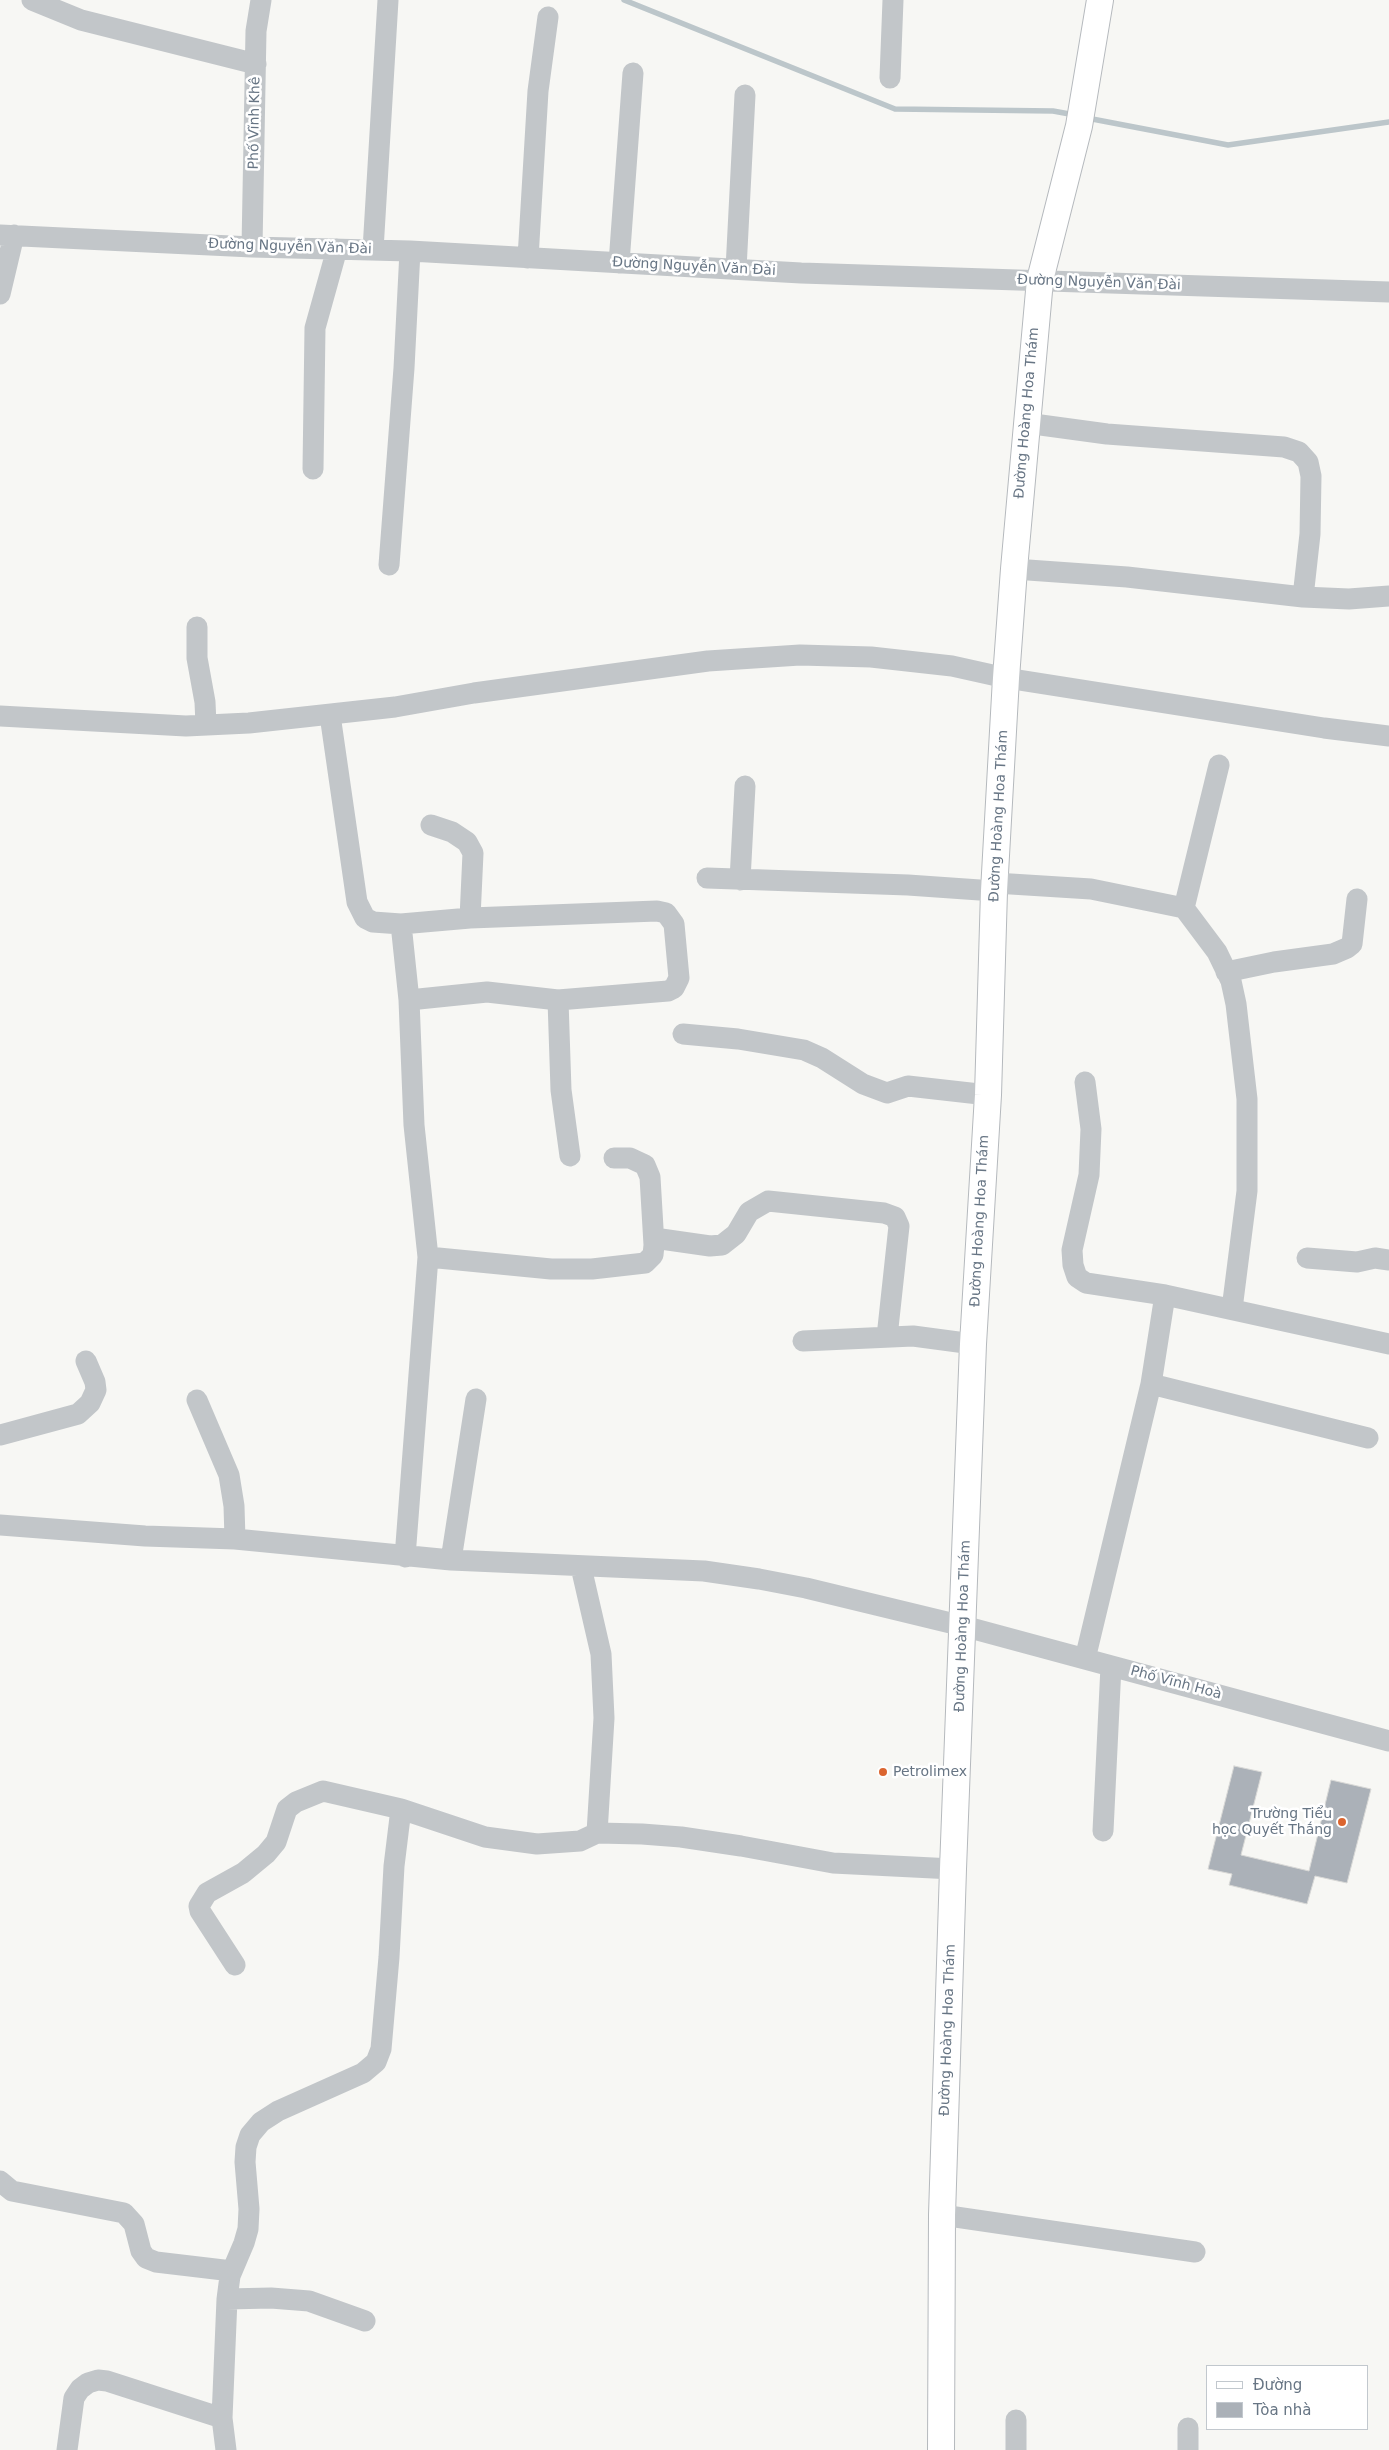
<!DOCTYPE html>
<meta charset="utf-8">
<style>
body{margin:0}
#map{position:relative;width:1389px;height:2450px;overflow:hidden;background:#f7f7f4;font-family:"DejaVu Sans",sans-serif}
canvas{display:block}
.legend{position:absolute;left:1206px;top:2365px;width:162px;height:65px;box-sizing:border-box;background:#fff;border:1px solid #c2c8ce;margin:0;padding:6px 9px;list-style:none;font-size:15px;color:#677584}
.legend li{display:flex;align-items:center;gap:10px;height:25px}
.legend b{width:25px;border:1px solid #c2c8ce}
</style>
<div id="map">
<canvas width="1389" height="2450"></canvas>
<ul class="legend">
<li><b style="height:6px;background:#fff"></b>Đường</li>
<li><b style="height:14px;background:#abb1b8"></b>Tòa nhà</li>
</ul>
</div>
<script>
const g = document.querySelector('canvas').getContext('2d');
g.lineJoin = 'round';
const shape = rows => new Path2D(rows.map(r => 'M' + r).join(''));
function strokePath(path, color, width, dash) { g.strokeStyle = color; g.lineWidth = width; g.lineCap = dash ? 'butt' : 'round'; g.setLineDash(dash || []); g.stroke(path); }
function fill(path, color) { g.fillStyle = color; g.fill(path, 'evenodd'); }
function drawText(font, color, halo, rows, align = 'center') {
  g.font = font + ' "DejaVu Sans",sans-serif'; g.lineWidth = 5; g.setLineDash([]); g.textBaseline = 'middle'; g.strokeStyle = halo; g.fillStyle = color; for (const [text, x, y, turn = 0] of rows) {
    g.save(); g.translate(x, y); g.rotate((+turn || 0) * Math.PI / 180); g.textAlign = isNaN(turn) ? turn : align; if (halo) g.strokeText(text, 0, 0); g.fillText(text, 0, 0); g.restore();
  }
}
const stream = shape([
 [624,0,895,109,1053,111,1075,115],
 [1087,118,1228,145,1389,122]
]);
const building = shape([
 [1234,1766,1262,1772,1241,1855,1309,1871,1331,1780,1371,1789,1347,1883,1315,1876,1307,1904,1229,1885,1232,1874,1208,1869,1234,1766]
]);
const minor = shape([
 [32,0,81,20,256,64],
 [890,78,893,0],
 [0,235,252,247,410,251,801,273,1389,292],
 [252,247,256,31,261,0],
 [373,250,388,0],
 [528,258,538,91,548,17],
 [619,263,633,73],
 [736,269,745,95],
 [0,294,14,235],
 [1026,423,1107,434,1284,447,1299,452,1308,462,1311,476,1310,534,1303,597],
 [313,469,315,328,337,249],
 [389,565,404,368,410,251],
 [1014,569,1127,577,1303,597,1349,599,1389,596],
 [197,627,197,658,205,702,206,725],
 [330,715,357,902,365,918,373,922,401,924,470,918,657,911,666,913,674,924,679,978,674,988,668,991,558,1000,487,992,409,1000],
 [0,716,186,726,249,723,395,707,474,693,708,661,800,655,871,657,952,666,1006,678,1324,728,1389,736],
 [431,825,452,832,467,842,473,853,470,918],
 [707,878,908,885,994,891],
 [740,880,745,786],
 [995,883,1091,889,1184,908,1217,952,1231,981,1236,1004,1247,1099,1247,1191,1232,1309],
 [1184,908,1219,765],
 [401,924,409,1000,414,1125,428,1257,405,1557],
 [1226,972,1274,962,1333,954,1347,948,1352,944,1357,899],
 [558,1000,561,1090,570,1156],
 [683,1034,738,1039,804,1050,822,1058,863,1084,887,1093,908,1086,988,1095],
 [1085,1082,1091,1129,1089,1175,1072,1250,1073,1265,1077,1277,1086,1283,1165,1295,1389,1344],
 [654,1238,710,1246,722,1245,736,1234,749,1212,768,1201,884,1213,895,1217,899,1226,887,1337],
 [428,1257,551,1269,592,1269,645,1263,653,1255,654,1245,650,1177,645,1165,630,1158,614,1158],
 [1307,1258,1357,1262,1375,1258,1389,1260],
 [803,1341,913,1336,973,1344],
 [1151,1384,1368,1438],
 [197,1400,229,1475,234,1506,235,1539],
 [0,1435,78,1414,90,1403,96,1390,95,1382,86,1361],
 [0,1525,145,1536,235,1539,451,1560,704,1571,759,1579,806,1588,963,1626,1389,1741],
 [451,1560,476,1399],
 [581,1567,601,1654,604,1718,597,1833],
 [1085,1659,1151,1384,1165,1295],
 [1103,1831,1111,1666],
 [235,1965,200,1911,199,1906,207,1893,243,1873,266,1854,276,1842,287,1809,296,1802,323,1791,401,1809],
 [0,2181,12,2191,124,2213,134,2224,141,2251,146,2258,156,2262,232,2271],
 [942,2215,1195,2252],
 [227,2299,271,2298,309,2301,365,2321],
 [1016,2420,1016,2450],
 [1188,2428,1188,2450],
 [67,2450,74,2398,80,2389,88,2383,98,2380,107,2381,222,2418],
 [226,2450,222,2418,227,2299,230,2276,244,2243,248,2229,249,2209,245,2162,246,2147,250,2135,261,2122,278,2111,363,2073,376,2062,381,2049,389,1957,394,1866,401,1809,485,1837,537,1844,580,1841,597,1833,642,1834,681,1837,741,1846,833,1863,953,1869]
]);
const major = shape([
 [941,2450,942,2215,953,1869,973,1344,988,1095,994,891,1006,678,1014,569,1040,280,1079,126,1100,0]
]);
const markers = [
 [883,1772,5,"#db652f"],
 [1342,1822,5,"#db652f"]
];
const streetNames = [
 ["Phố Vĩnh Khê",255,123,-89],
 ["Đường Nguyễn Văn Đài",290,247,2],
 ["Đường Nguyễn Văn Đài",694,267,3],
 ["Đường Nguyễn Văn Đài",1099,283,2],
 ["Đường Hoàng Hoa Thám",1027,413,-85],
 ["Đường Hoàng Hoa Thám",999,816,-87],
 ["Đường Hoàng Hoa Thám",980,1221,-87],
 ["Đường Hoàng Hoa Thám",963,1626,-88],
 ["Phố Vĩnh Hoà",1176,1683,15],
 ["Đường Hoàng Hoa Thám",948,2030,-88]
];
const poiNames = [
 ["Petrolimex",893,1772],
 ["Trường Tiểu",1332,1814,"right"],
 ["học Quyết Thắng",1332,1830,"right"]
];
strokePath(stream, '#bcc6ca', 5.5);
fill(building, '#abb1b8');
strokePath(building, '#d8d8d6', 1);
strokePath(major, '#b5b9bd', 28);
strokePath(minor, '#c2c6c9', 21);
strokePath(major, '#fff', 26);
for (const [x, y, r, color] of markers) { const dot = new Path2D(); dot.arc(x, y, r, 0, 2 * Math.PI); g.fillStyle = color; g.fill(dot); strokePath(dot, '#fff', 2); }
drawText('14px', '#677584', '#fff', streetNames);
drawText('14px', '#677584', '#fff', poiNames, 'left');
</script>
